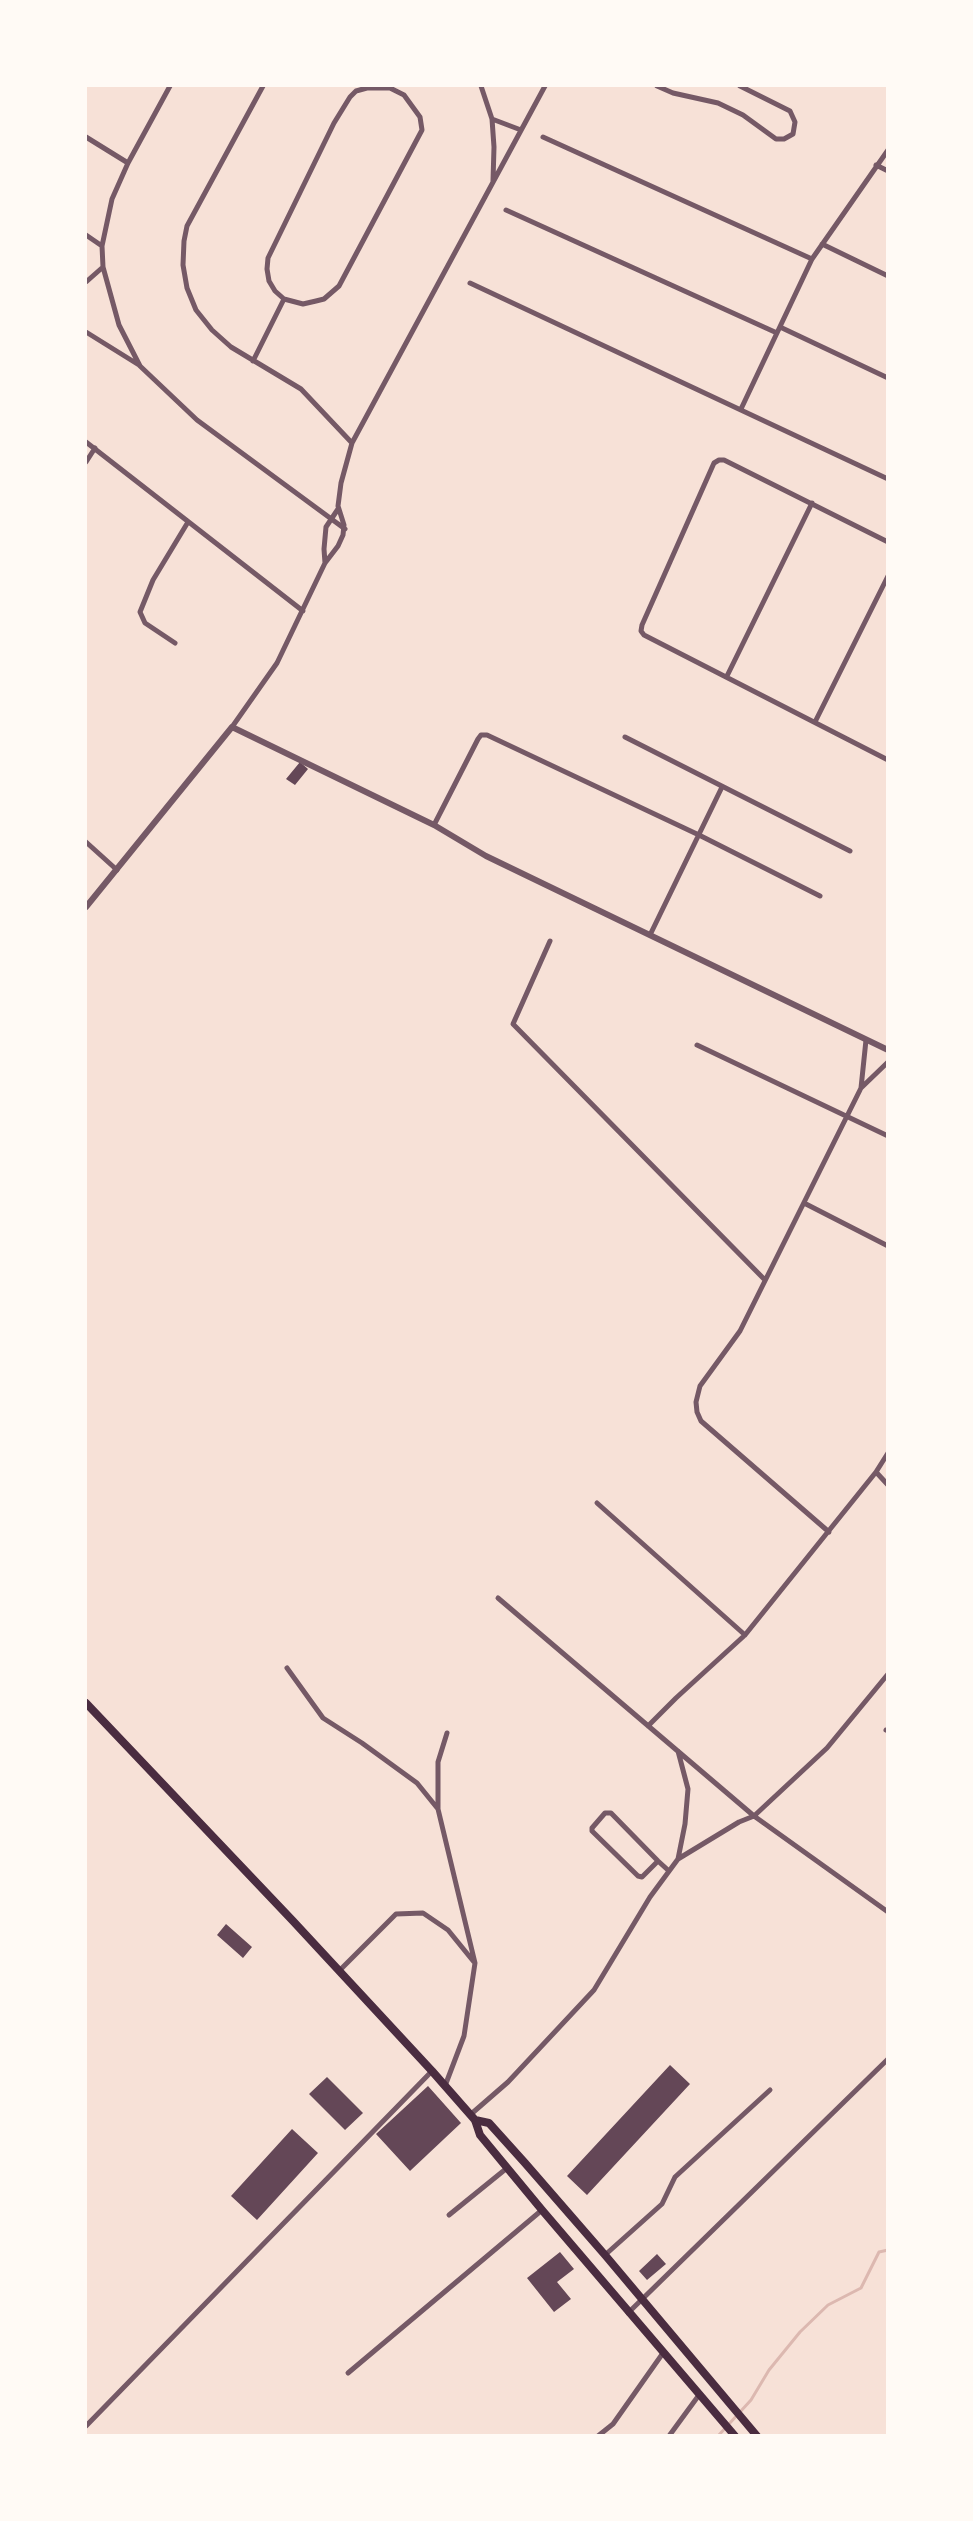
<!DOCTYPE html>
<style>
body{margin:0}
#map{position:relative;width:973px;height:2521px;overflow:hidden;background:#f7e1d7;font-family:Inter,sans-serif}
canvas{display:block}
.frame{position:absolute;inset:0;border:87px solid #fffaf5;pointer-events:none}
</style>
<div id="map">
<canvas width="973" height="2521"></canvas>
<div class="frame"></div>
</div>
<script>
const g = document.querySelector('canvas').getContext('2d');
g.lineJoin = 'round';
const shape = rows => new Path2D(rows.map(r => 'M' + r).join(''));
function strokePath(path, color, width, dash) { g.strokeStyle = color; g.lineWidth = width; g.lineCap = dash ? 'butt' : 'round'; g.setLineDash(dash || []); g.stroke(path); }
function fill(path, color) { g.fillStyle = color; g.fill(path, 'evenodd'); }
const stream = shape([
 [718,2436,751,2400,769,2370,800,2332,828,2305,861,2288,879,2252,888,2250]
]);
const building = shape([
 [300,762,308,769,295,785,286,779],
 [226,1924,252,1947,243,1958,217,1935],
 [670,2065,690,2084,587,2195,567,2176],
 [327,2077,363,2113,345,2130,309,2094],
 [428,2086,461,2123,410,2171,376,2134],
 [292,2129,318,2153,257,2220,231,2196],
 [560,2252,574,2269,557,2282,571,2299,554,2312,527,2278],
 [657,2254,666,2264,647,2280,639,2271]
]);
const minor = shape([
 [170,86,128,163,112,199,102,246,103,267,119,325,140,366,197,420,345,529],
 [263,86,187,226,184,241,183,265,187,288,196,310,212,330,231,347,301,389,352,443],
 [481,86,492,119,494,147,493,181],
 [657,86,673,93,718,103,743,115,776,139,784,139,793,134,795,122,790,111,740,86],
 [367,88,390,88,404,95,420,117,422,130,339,286,324,299,316,301,303,304,284,299,275,291,269,281,267,269,268,258,334,123,350,97,356,91,367,88],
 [492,119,521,130],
 [86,137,128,163],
 [543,137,812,259],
 [876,165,888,171],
 [506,210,777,333],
 [86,235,102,246],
 [822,244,888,276],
 [86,282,103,267],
 [470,283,888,479],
 [780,327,888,378],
 [86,332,139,365],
 [253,361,284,299],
 [741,409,812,259,888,150],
 [86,442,303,611],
 [86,462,95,448],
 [888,542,724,460,719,460,714,463,642,625,641,631,644,635,888,760],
 [325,563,324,549,326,527,338,509],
 [175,643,145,623,140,612,153,580,188,522],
 [727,676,812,503],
 [815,722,888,576],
 [232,727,277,663,325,563,338,546,343,535,344,525,338,506,341,483,352,443,545,86],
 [625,737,850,851],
 [434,825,478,739,481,735,487,735,699,835,820,896],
 [86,842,117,870],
 [650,935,722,787],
 [550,941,513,1024,764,1279],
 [697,1045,888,1136],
 [861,1088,866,1040],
 [804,1203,888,1246],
 [876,1472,888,1485],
 [597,1503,745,1635],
 [829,1532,701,1421,697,1412,696,1402,700,1386,740,1331,861,1088,888,1062],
 [498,1598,754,1816,888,1912],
 [287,1668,323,1718,362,1743,417,1783,438,1809,475,1963,464,2036,445,2086],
 [648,1726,676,1698,745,1635,876,1472,888,1453],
 [886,1730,888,1731],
 [438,1809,438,1762,447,1733],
 [678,1859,685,1824,688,1789,678,1751],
 [658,1861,642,1877,638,1876,592,1831,592,1828,605,1813,611,1813,658,1861,669,1871],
 [339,1971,396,1914,423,1913,448,1930,474,1962],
 [470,2115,508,2082,594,1990,650,1897,678,1859,739,1822,754,1816,827,1748,888,1674],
 [449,2215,507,2168],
 [605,2255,662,2204,675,2177,770,2090],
 [628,2313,888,2059],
 [348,2373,542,2210],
 [86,2426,432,2071],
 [598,2436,613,2424,663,2353],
 [669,2436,699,2395]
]);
const tertiary = shape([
 [86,907,232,727,434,825,486,856,888,1050]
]);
const primary = shape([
 [86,1703,293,1921,432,2071,475,2120,480,2135,542,2210,735,2436],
 [475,2120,489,2123,525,2163,605,2255,757,2436]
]);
strokePath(stream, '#dcb8b0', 3);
fill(building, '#644757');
strokePath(minor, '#755966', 5);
strokePath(tertiary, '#755966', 6);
strokePath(primary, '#4a2c40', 8);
</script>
